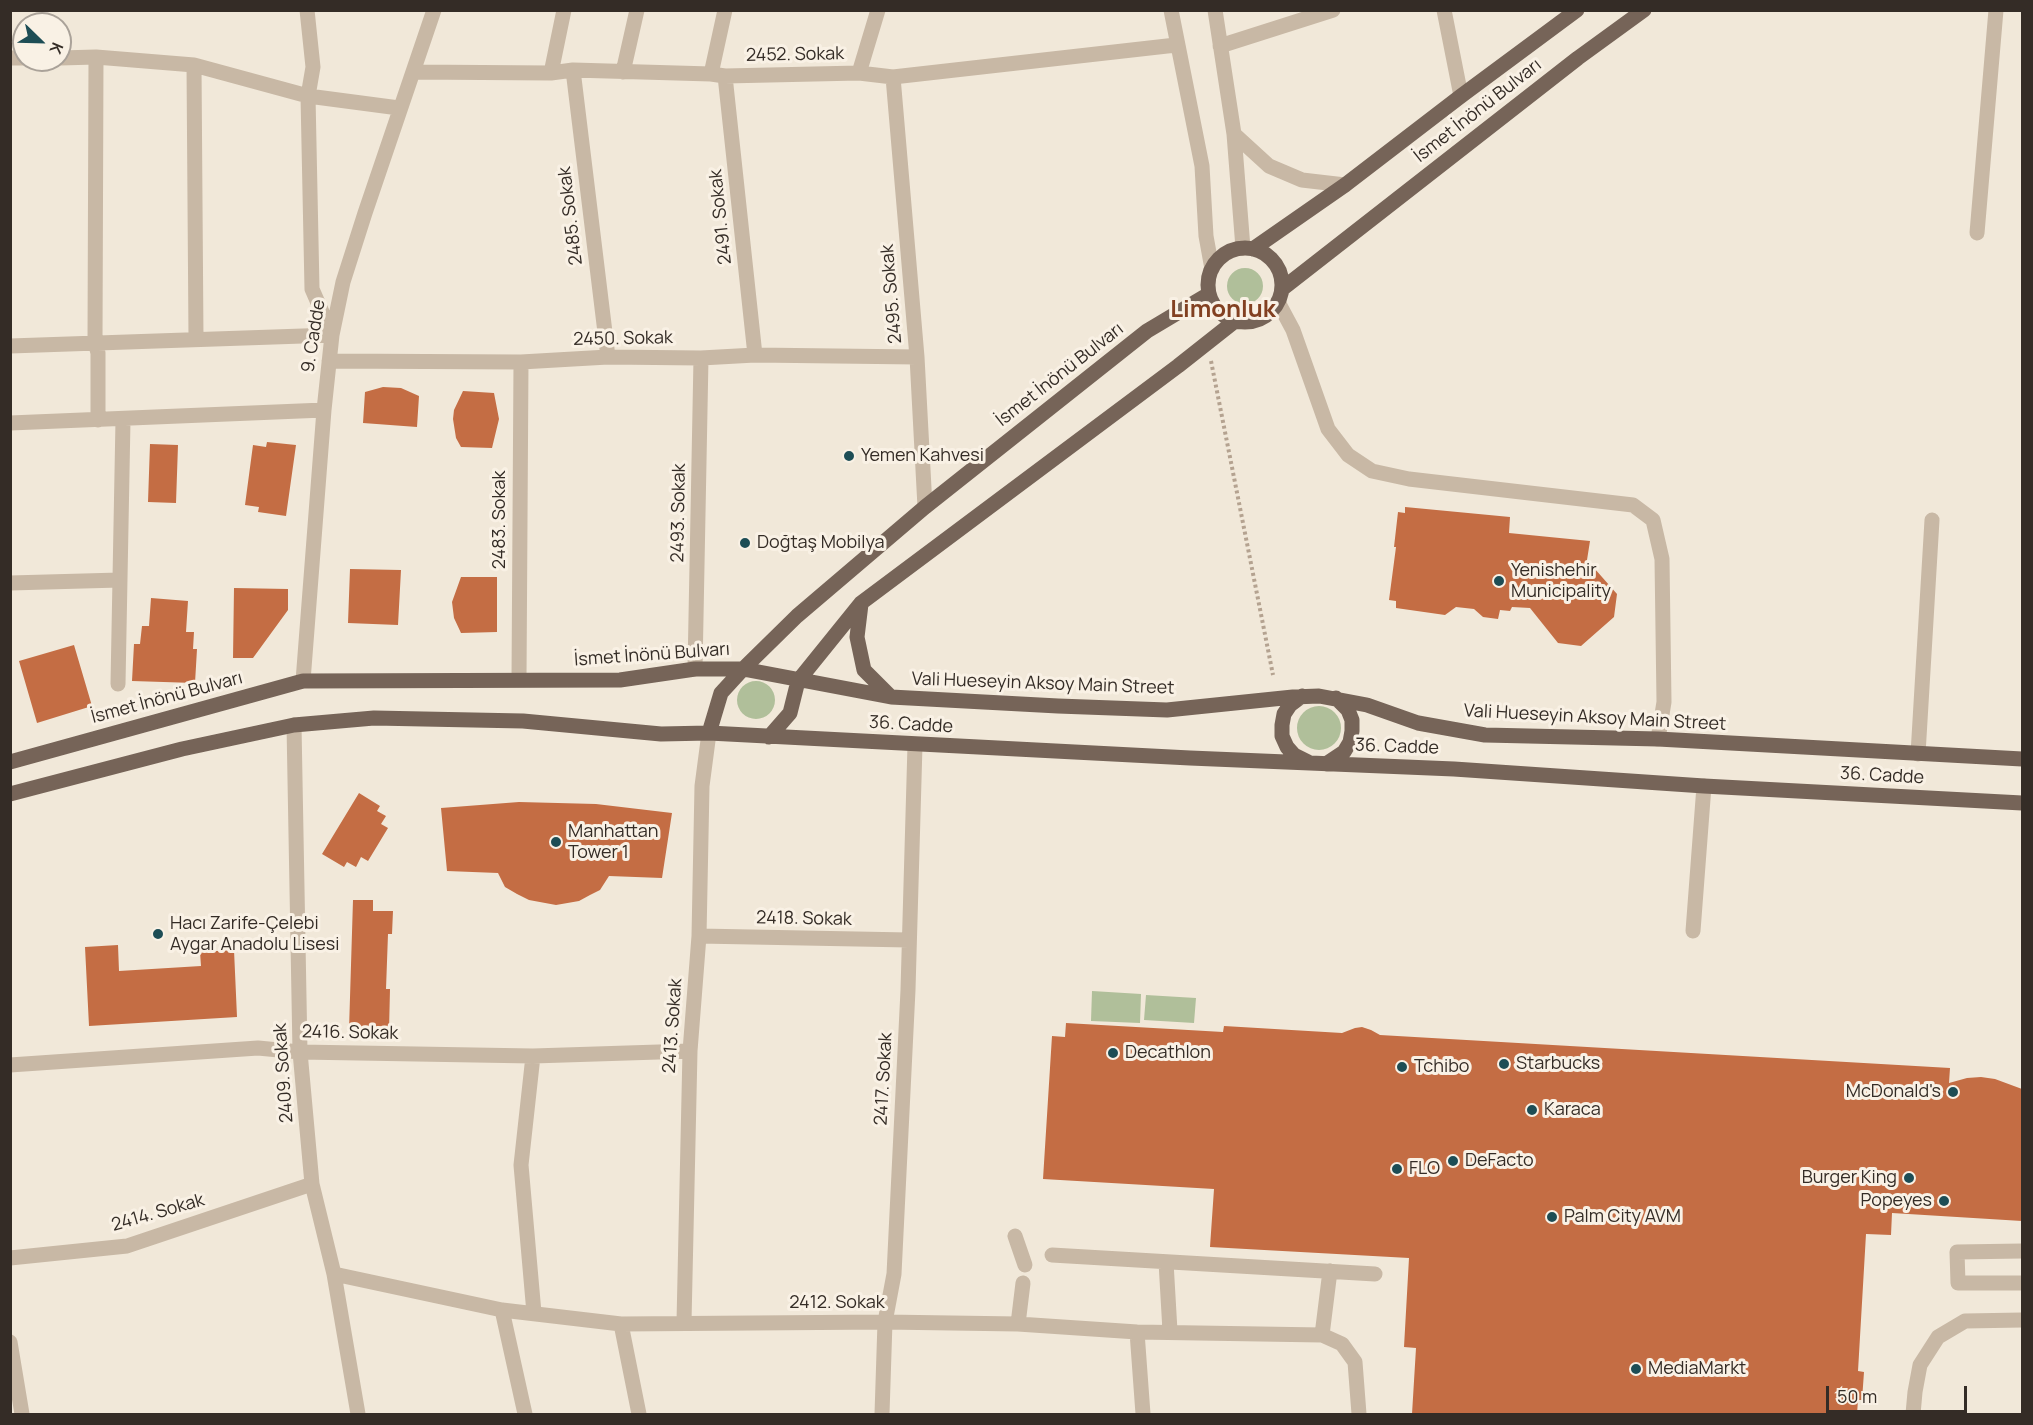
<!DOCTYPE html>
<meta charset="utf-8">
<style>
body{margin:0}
#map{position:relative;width:2033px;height:1425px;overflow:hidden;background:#f1e8d9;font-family:Manrope,sans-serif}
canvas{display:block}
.frame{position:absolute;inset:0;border:12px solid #342c26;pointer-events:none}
.north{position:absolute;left:12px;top:12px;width:60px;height:60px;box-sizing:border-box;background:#f9f1e5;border:2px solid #aaa299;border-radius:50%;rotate:113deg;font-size:16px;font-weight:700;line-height:24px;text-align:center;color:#342c26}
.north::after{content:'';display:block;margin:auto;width:21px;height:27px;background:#1d4d55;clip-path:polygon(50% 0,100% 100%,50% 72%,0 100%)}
.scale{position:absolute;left:1826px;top:1386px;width:141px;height:27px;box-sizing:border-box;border:3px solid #342c26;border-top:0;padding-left:8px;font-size:18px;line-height:21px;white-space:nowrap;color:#342c26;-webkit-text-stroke:4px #f9f1e5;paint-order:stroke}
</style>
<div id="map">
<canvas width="2033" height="1425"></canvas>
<div class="frame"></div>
<div class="north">K</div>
<div class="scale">50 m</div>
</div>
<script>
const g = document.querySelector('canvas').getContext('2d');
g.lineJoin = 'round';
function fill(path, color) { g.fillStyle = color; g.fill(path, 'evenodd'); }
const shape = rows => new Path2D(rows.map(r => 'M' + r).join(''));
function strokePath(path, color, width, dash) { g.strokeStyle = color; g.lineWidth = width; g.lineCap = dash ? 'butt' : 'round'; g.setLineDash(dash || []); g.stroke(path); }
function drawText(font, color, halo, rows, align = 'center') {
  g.font = font + ' Manrope,sans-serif'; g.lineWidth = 6; g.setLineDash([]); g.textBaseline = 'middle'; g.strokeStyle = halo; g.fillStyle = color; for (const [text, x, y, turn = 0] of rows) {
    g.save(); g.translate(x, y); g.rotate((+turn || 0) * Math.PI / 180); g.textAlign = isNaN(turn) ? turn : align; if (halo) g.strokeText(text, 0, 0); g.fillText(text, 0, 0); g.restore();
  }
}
const green = shape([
 '1227 286a18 18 0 1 1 36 0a18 18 0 1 1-36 0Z',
 '737 700a19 19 0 1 1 38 0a19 19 0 1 1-38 0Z',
 '1297 728a22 22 0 1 1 44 0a22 22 0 1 1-44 0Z',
 [1092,991,1141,994,1140,1023,1091,1021],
 [1146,995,1196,998,1194,1023,1144,1020]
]);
const building = shape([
 [383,387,401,388,419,396,417,427,363,423,365,392],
 [463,391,494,393,499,419,492,448,461,447,456,438,453,419,454,410],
 [267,442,296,445,286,516,258,512,259,507,245,505,253,445,266,447],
 [150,444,178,445,176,503,148,502],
 [1405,507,1510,517,1509,533,1590,541,1587,560,1617,594,1614,617,1581,646,1558,643,1530,608,1512,607,1510,611,1500,610,1498,619,1483,617,1474,609,1456,607,1445,615,1396,608,1396,601,1389,600,1396,547,1394,547,1398,512,1405,513],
 [350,569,401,570,398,625,348,623],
 [461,577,497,577,497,632,461,633,454,618,452,602],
 [234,588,288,589,288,610,253,658,233,658],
 [151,598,188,601,186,632,194,632,193,649,197,649,195,683,132,681,134,644,140,644,142,626,149,626],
 [74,645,92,706,37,723,19,661],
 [359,793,380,806,377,811,386,816,381,824,388,828,368,861,361,857,356,867,347,862,344,867,322,854],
 [519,802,596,804,672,813,662,878,609,876,600,890,590,895,579,901,556,905,529,900,517,894,505,887,498,873,447,871,441,808],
 [353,900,373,900,373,911,393,911,392,934,388,934,386,989,390,989,389,1031,349,1030],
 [118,945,119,971,201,966,200,952,234,950,237,1017,89,1026,85,947],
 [1066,1023,1223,1032,1224,1026,1342,1033,1355,1028,1362,1027,1371,1030,1380,1035,1950,1068,1949,1083,1967,1078,1981,1077,1995,1079,2022,1089,2022,1221,1892,1213,1891,1235,1866,1234,1858,1371,1864,1372,1862,1400,1858,1400,1857,1414,1412,1414,1416,1348,1404,1347,1409,1258,1210,1247,1214,1189,1043,1179,1052,1036,1065,1037]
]);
const path = shape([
 [1211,361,1273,675]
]);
const minor = shape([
 [1171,10,1202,166,1206,236,1212,269],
 [1215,10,1234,134,1243,248],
 [1444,10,1461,96],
 [1220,46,1333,10],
 [96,57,95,342,98,353,98,420],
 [10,58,24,58],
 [60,58,96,57,194,65,308,96,399,108],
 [194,65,196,339],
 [573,70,608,357],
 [413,72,551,73,573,70,711,74,725,76,859,73,893,77,1176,45],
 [623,72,637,10],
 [551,73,564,10],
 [859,73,878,10],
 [711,74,725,10],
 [725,76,755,355],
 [893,77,917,357,925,507],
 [1234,134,1269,166,1302,180,1345,185],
 [1977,233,1996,10],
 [1278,302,1293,330,1328,429,1348,455,1372,471,1409,479,1633,505,1653,520,1662,559,1664,702,1658,739],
 [10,346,332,335,312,289,308,96,313,67,307,10],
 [329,361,521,362,608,357,701,358,755,355,917,357],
 [10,423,324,410],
 [10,583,120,580],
 [695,669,701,358],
 [519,679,521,362],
 [303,681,324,410,332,335,343,282,365,213,434,10],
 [118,684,123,420],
 [294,725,300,1052,312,1184,334,1274,358,1414],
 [1918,754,1932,520],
 [1693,931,1704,786],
 [699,936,909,940],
 [533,1056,521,1165,534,1313],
 [10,1065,258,1048,300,1052,533,1056,690,1051],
 [1015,1236,1025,1265],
 [2022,1251,1957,1252,1958,1283,2022,1283],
 [1052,1255,1375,1274],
 [10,1258,127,1246,312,1184],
 [1166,1262,1170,1331],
 [334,1274,502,1310,621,1324,885,1322,1018,1324,1137,1332,1322,1335,1342,1344,1355,1362,1359,1414],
 [502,1310,525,1414],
 [684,1322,690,1051,699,936,702,786,709,733],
 [621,1324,639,1414],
 [1018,1324,1023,1283],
 [1137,1332,1143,1414],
 [1322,1335,1330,1271],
 [10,1342,22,1414],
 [882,1414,885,1322,894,1274,908,990,915,745],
 [1913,1414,1915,1392,1920,1365,1938,1337,1965,1321,2022,1320]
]);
const major = shape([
 '1208 285a37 37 0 1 1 74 0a37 37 0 1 1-74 0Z',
 [1253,249,1345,185,1461,96,1577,10],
 [1282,289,1578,58,1644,10],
 [861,604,857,637,864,670,891,697],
 [1302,696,1290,705,1284,714,1282,725,1282,736,1287,747,1294,755,1308,762],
 [709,733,721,693,743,669,797,616,925,507,1147,331,1209,294],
 [769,737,790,713,798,681,861,603,1178,366,1235,321],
 [10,762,303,681,620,680,695,669,743,669,891,697,1058,706,1167,710,1293,697,1319,696,1367,705,1418,723,1485,735,1658,739,2022,759],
 [1326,764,1344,752,1350,742,1352,731,1352,720,1348,710,1336,698],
 [10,794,182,749,294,725,374,718,523,721,661,734,709,733,1190,758,1454,769,1704,786,2022,803]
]);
const markers = [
 [849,456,6,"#1d4d55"],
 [745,543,6,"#1d4d55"],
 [1499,581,6,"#1d4d55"],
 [556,842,6,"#1d4d55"],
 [158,934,6,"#1d4d55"],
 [1113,1053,6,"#1d4d55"],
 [1504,1064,6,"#1d4d55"],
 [1402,1067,6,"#1d4d55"],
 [1953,1092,6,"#1d4d55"],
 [1532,1110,6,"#1d4d55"],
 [1453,1161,6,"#1d4d55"],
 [1397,1169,6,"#1d4d55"],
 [1909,1178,6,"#1d4d55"],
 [1944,1201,6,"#1d4d55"],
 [1552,1217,6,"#1d4d55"],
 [1636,1369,6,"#1d4d55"]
];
const streetNames = [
 ["2452. Sokak",795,55,-1],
 ["İsmet İnönü Bulvarı",1478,111,-38],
 ["2485. Sokak",571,216,-97],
 ["2491. Sokak",721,217,-96],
 ["2495. Sokak",892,294,-95],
 ["9. Cadde",314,336,-81],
 ["2450. Sokak",623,339,-1],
 ["İsmet İnönü Bulvarı",1060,375,-38],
 ["2493. Sokak",679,513,-89],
 ["2483. Sokak",500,520,-90],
 ["İsmet İnönü Bulvarı",652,655,-4],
 ["Vali Hueseyin Aksoy Main Street",1043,684,2],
 ["İsmet İnönü Bulvarı",167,698,-15],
 ["Vali Hueseyin Aksoy Main Street",1595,718,3],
 ["36. Cadde",911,725,3],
 ["36. Cadde",1397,747,2],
 ["36. Cadde",1882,776,3],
 ["2418. Sokak",804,919,1],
 ["2413. Sokak",673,1026,-86],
 ["2416. Sokak",350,1033,1],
 ["2409. Sokak",284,1073,-94],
 ["2417. Sokak",884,1079,-87],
 ["2414. Sokak",158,1213,-16],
 ["2412. Sokak",837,1303]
];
const poiNames = [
 ["Yemen Kahvesi",861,456],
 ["Doğtaş Mobilya",757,543],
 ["Yenishehir",1511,571],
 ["Municipality",1511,592],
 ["Manhattan",568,832],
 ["Tower 1",568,853],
 ["Hacı Zarife-Çelebi",170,924],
 ["Aygar Anadolu Lisesi",170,945],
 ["Decathlon",1125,1053],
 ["Starbucks",1516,1064],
 ["Tchibo",1414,1067],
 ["McDonald's",1941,1092,"right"],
 ["Karaca",1544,1110],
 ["DeFacto",1465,1161],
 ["FLO",1409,1169],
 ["Burger King",1897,1178,"right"],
 ["Popeyes",1932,1201,"right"],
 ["Palm City AVM",1564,1217],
 ["MediaMarkt",1648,1369]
];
const districtNames = [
 ["Limonluk",1223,310]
];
fill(green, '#b0bf9a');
fill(building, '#c46d44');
strokePath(path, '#b4a290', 4, [3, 3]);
strokePath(minor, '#c8b8a5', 15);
strokePath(major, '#766458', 15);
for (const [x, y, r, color] of markers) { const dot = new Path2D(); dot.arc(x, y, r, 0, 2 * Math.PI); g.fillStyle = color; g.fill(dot); strokePath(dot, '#f9f1e5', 2); }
drawText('18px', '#342c26', '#f9f1e5', streetNames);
drawText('18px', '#342c26', '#f9f1e5', poiNames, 'left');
drawText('bold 24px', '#824021', '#f9f1e5', districtNames);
</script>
